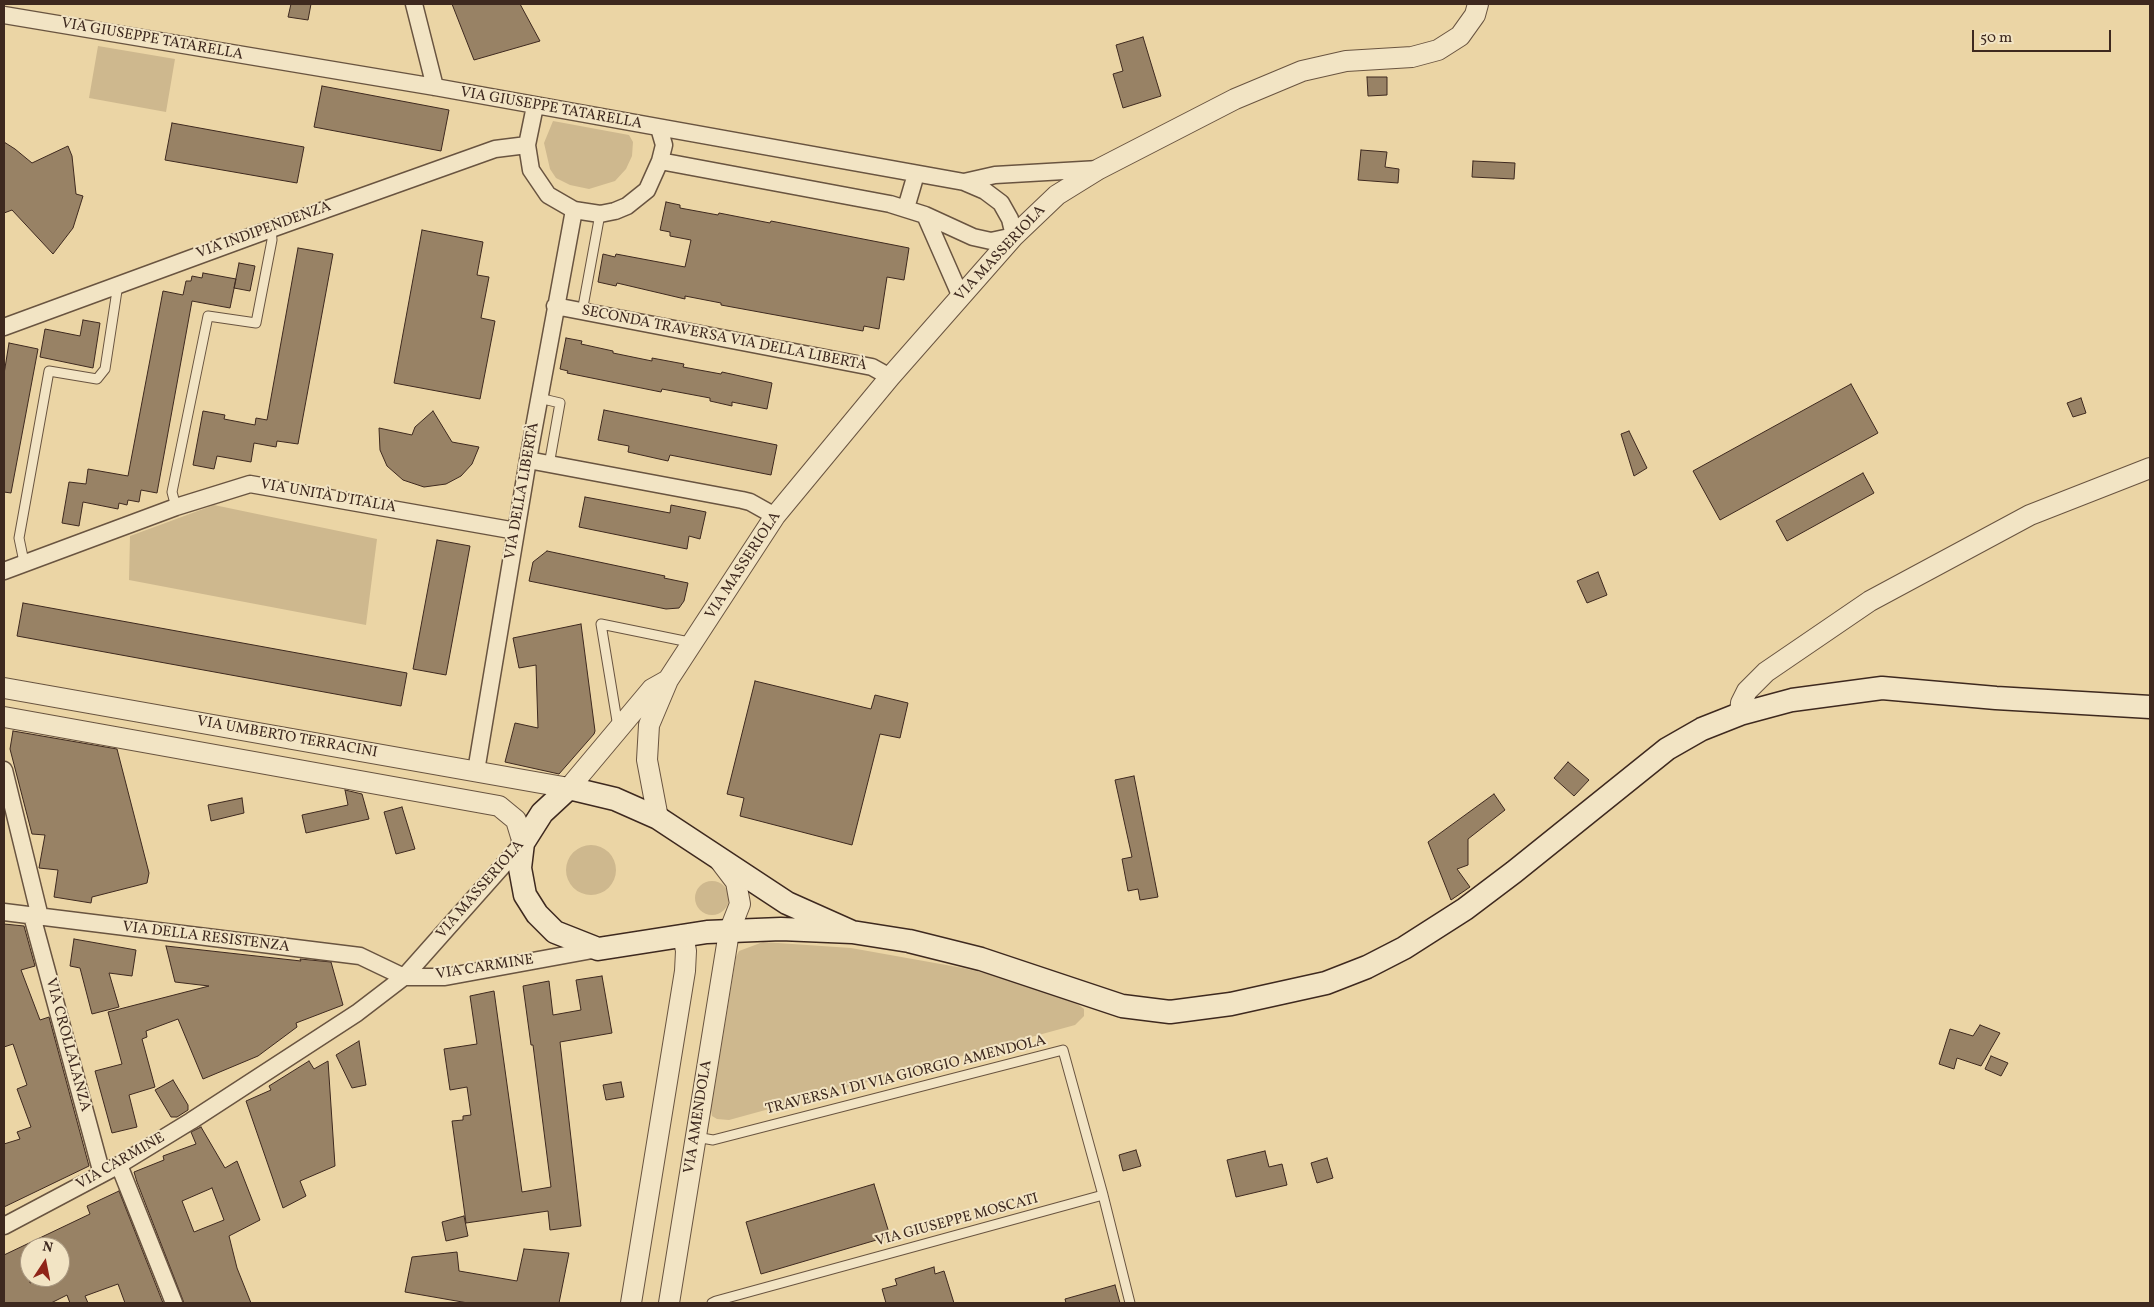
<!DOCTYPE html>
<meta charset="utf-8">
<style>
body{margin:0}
#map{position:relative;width:2154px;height:1307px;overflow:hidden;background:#ebd5a5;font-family:Vollkorn,serif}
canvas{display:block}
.frame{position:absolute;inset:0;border:5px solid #3e291f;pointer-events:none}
.north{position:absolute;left:20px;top:1237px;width:50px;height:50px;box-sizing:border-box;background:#f2e4c4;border:1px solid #aa9982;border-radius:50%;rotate:11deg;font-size:14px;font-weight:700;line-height:20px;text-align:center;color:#3e291f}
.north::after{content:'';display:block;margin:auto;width:18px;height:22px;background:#8f2418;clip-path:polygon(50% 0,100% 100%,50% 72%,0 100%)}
.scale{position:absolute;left:1972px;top:30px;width:139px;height:22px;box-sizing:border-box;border:2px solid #3e291f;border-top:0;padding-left:6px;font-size:15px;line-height:18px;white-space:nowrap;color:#3e291f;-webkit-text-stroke:4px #f2e4c4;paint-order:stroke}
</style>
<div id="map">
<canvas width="2154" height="1307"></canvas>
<div class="frame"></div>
<div class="north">N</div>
<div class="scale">50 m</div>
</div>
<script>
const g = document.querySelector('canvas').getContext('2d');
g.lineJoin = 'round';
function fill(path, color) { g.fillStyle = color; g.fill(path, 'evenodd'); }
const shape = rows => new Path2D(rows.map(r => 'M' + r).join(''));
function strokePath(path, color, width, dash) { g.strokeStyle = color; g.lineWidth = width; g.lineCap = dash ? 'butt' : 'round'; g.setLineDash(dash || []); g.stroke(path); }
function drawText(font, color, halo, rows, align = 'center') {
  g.font = font + ' Vollkorn,serif'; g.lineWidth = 4; g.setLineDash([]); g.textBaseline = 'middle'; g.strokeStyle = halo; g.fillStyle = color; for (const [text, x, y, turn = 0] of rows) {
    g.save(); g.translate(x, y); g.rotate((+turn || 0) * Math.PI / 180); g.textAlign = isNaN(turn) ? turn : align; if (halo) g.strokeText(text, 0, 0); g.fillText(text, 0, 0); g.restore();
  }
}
const green = shape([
 [98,46,175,59,166,112,89,98],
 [553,121,629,135,633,142,632,156,626,169,615,181,589,189,570,185,556,178,550,169,544,143],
 [214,505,377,539,366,625,129,580,130,536],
 '566 870a25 25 0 1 1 50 0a25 25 0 1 1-50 0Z',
 '695 898a17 17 0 1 1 34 0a17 17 0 1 1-34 0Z',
 [763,942,851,948,963,968,1014,980,1079,1005,1084,1009,1084,1016,1075,1025,729,1120,717,1119,712,1116,711,1110,736,957,739,951]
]);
const building = shape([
 [291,4,311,4,308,20,288,17,291,4],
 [452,4,520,4,540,41,474,60,452,4],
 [1143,37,1161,96,1123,108,1113,74,1123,71,1116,45,1143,37],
 [1367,77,1387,77,1387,95,1368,96,1367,77],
 [322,86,449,110,441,151,314,127,322,86],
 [172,123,304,147,297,183,165,160,172,123],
 [4,142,15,149,32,163,68,146,72,156,76,194,83,196,73,228,53,254,12,210,4,213,4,142],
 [1361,150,1387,152,1385,167,1399,169,1398,183,1358,180,1361,150],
 [1473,161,1515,163,1514,179,1472,177,1473,161],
 [666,202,680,205,680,208,718,215,719,213,770,223,771,221,909,248,904,280,887,277,879,329,864,326,863,331,721,305,721,303,685,296,685,299,617,283,616,286,598,282,603,254,615,257,616,254,685,267,691,240,670,236,670,232,660,230,666,202],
 [422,230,483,242,477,275,489,277,481,318,495,321,480,399,394,383,422,230],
 [298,248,333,254,298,444,277,441,276,447,254,443,251,462,217,456,214,469,193,465,203,411,225,415,224,419,255,425,256,418,267,420,298,248],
 [239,263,255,266,250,291,234,288,239,263],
 [203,273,236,279,230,308,192,301,157,493,141,490,139,502,128,500,127,505,119,503,118,509,83,502,79,526,62,523,69,482,86,484,88,469,128,476,163,291,183,295,186,281,191,281,192,276,202,278,203,273],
 [83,320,100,323,93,368,40,357,45,329,80,336,83,320],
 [566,338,582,341,581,344,613,351,613,353,652,361,652,358,684,364,683,367,721,374,722,372,772,383,767,409,732,402,732,406,710,401,710,398,662,389,661,392,567,373,568,371,560,369,566,338],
 [9,343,38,349,11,493,4,492,4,374,9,343],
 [1851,384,1878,433,1720,520,1693,471,1851,384],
 [2081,398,2086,413,2073,417,2067,403,2081,398],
 [604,410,777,445,771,475,670,455,668,461,628,452,629,446,598,440,604,410],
 [433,411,452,442,479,447,472,464,461,476,446,484,424,487,403,480,387,466,380,450,379,428,412,435,415,427,433,411],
 [1629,431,1647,468,1634,476,1621,434,1629,431],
 [1863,473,1874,493,1787,541,1776,521,1863,473],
 [585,497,670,513,671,505,706,512,700,539,689,536,687,549,579,527,585,497],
 [437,540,470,546,446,675,413,669,437,540],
 [547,551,665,576,664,578,688,583,684,601,679,608,666,609,529,581,533,562,547,551],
 [1598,572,1607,595,1587,603,1577,581,1598,572],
 [23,603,407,673,401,706,17,636,23,603],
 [581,624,595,731,594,734,559,774,505,762,515,723,538,728,536,665,519,668,513,638,581,624],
 [755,681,871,709,875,695,908,703,900,738,880,734,852,845,740,816,744,798,727,794,755,681],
 [13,731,117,749,149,873,147,883,92,897,91,903,54,897,58,870,39,868,45,835,32,834,10,749,13,731],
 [1568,762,1589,780,1574,796,1554,778,1568,762],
 [1134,776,1158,897,1140,900,1138,889,1128,891,1122,859,1132,857,1115,780,1134,776],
 [345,790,362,794,369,819,306,833,302,815,348,805,345,790],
 [1494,794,1505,810,1468,839,1468,865,1457,869,1470,887,1451,900,1428,842,1494,794],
 [242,798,244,813,211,821,208,805,242,798],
 [402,807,415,849,396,854,384,812,402,807],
 [4,924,24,926,35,966,21,970,40,1020,49,1017,89,1166,4,1207,4,1144,20,1139,17,1132,31,1127,17,1089,27,1085,13,1044,4,1047,4,924],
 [74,939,136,950,132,976,109,973,119,1007,92,1014,80,968,70,966,74,939],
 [166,946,301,961,300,959,331,962,343,1005,296,1023,297,1027,258,1056,203,1079,178,1019,146,1031,147,1037,142,1039,155,1087,129,1095,137,1127,112,1133,95,1071,122,1064,108,1012,209,986,175,982,166,946],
 [602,976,612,1033,560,1042,581,1226,550,1230,548,1211,466,1223,452,1121,463,1120,463,1116,471,1115,467,1087,450,1090,444,1049,477,1044,470,996,494,991,522,1192,551,1187,533,1045,531,1045,523,986,549,981,553,1015,581,1010,576,980,602,976],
 [1980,1025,2000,1033,1981,1066,1957,1058,1954,1069,1939,1064,1950,1029,1973,1036,1980,1025],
 [359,1041,366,1085,352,1088,336,1055,359,1041],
 [1991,1056,2008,1063,2001,1076,1985,1069,1991,1056],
 [309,1061,314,1069,328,1061,335,1166,300,1181,306,1196,283,1208,246,1101,271,1090,269,1086,309,1061],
 [173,1080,188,1105,188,1110,177,1117,171,1117,155,1090,173,1080],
 [621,1082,624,1097,606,1100,603,1085,621,1082],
 [201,1127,225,1168,237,1161,260,1220,229,1236,237,1268,251,1303,184,1303,137,1182,134,1172,164,1160,163,1156,196,1144,191,1132,201,1127],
 [212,1188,224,1220,194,1232,182,1201,212,1188],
 [1136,1150,1141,1166,1123,1171,1119,1155,1136,1150],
 [1265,1151,1269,1167,1282,1164,1287,1185,1236,1197,1227,1160,1265,1151],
 [1327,1158,1333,1178,1317,1183,1311,1163,1327,1158],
 [874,1184,890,1236,761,1274,746,1222,874,1184],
 [119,1191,163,1303,125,1303,118,1284,85,1296,88,1303,70,1303,67,1295,51,1303,4,1303,4,1255,90,1214,87,1206,119,1191],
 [30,1247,60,1247,60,1277,44,1277,30,1283,30,1247],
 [464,1216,468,1236,446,1241,442,1222,464,1216],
 [524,1249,569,1253,559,1303,468,1303,405,1292,412,1257,457,1252,459,1271,517,1281,524,1249],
 [934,1267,935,1274,944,1271,954,1303,886,1303,882,1289,897,1285,895,1279,934,1267],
 [1115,1285,1120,1303,1066,1303,1065,1299,1115,1285]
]);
const service = shape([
 [582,312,600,214],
 [539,398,560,403,549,465],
 [176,507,172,492,208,316,256,323,272,240,271,229],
 [24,562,19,538,49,371,97,379,105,369,118,284],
 [618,727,601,624,694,643],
 [696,1137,713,1140,1063,1050,1103,1195],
 [712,1303,716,1301,1103,1195,1130,1303]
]);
const minor = shape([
 [414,4,435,87],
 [4,15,435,87,964,182,995,175,1099,169],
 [535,106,527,145,531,170,548,195,574,210,600,214,615,211,627,206,647,190,660,161,664,145,659,128],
 [660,161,890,204,925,215,973,237,991,241,1014,236,1010,219,1001,203,985,191,964,182],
 [906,208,916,174],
 [925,215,961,297],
 [555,306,872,367,890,377],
 [4,327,271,229,495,149,527,145],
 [528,460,742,500,750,502,775,516],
 [4,571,176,507,250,484,516,531],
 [4,770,40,917],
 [476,771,528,460,574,210],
 [4,912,360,956,404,977,445,977,598,949],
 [32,916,102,1174],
 [119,1165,174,1303],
 [4,1226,119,1165,191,1121,357,1013,404,977,523,843]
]);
const tertiary = shape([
 [4,688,569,788,652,689,668,680,775,516,890,377,1014,236,1057,195,1099,169,1235,99,1302,71,1346,61,1412,57,1438,50,1460,36,1475,15,1478,4],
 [1740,714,1741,703,1747,691,1766,672,1870,601,2030,515,2150,468],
 [4,717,499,806,516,820,523,843],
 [658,818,647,760,649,725,668,680],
 [631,1303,685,971,686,951,683,935],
 [669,1303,729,932,740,904,736,882,720,861]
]);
const secondary = shape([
 [852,932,787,903,658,818,615,799,569,788,542,813,523,843,520,868,525,895,537,914,555,932,598,949,707,932,781,929,852,932,909,941,981,959,1122,1006,1170,1012,1231,1004,1326,983,1367,967,1404,948,1465,909,1514,872,1667,749,1702,729,1740,714,1792,700,1882,688,1996,698,2150,707]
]);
const streetNames = [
 ["VIA GIUSEPPE TATARELLA",152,40,10],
 ["VIA GIUSEPPE TATARELLA",551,109,10],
 ["VIA INDIPENDENZA",264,231,-20],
 ["VIA MASSERIOLA",1001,254,-47],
 ["SECONDA TRAVERSA VIA DELLA LIBERTÀ",724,339,11],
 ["VIA DELLA LIBERTÀ",523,491,-80],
 ["VIA UNITÀ D'ITALIA",328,497,10],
 ["VIA MASSERIOLA",744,566,-57],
 ["VIA UMBERTO TERRACINI",287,738,10],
 ["VIA MASSERIOLA",481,890,-49],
 ["VIA DELLA RESISTENZA",206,938,7],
 ["VIA CARMINE",485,968,-9],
 ["VIA CROLLALANZA",67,1045,75],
 ["TRAVERSA I DI VIA GIORGIO AMENDOLA",906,1076,-14],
 ["VIA AMENDOLA",699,1117,-81],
 ["VIA CARMINE",121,1162,-30],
 ["VIA GIUSEPPE MOSCATI",957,1221,-15]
];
fill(green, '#ceb88e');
fill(building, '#988265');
strokePath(building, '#3e291f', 1);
strokePath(service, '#695440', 11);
strokePath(minor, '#695440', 19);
strokePath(tertiary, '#695440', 22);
strokePath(secondary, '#3e291f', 25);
strokePath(service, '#f2e4c4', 9);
strokePath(minor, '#f2e4c4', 16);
strokePath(tertiary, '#f2e4c4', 20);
strokePath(secondary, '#f2e4c4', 22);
drawText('15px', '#3e291f', '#f2e4c4', streetNames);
</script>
